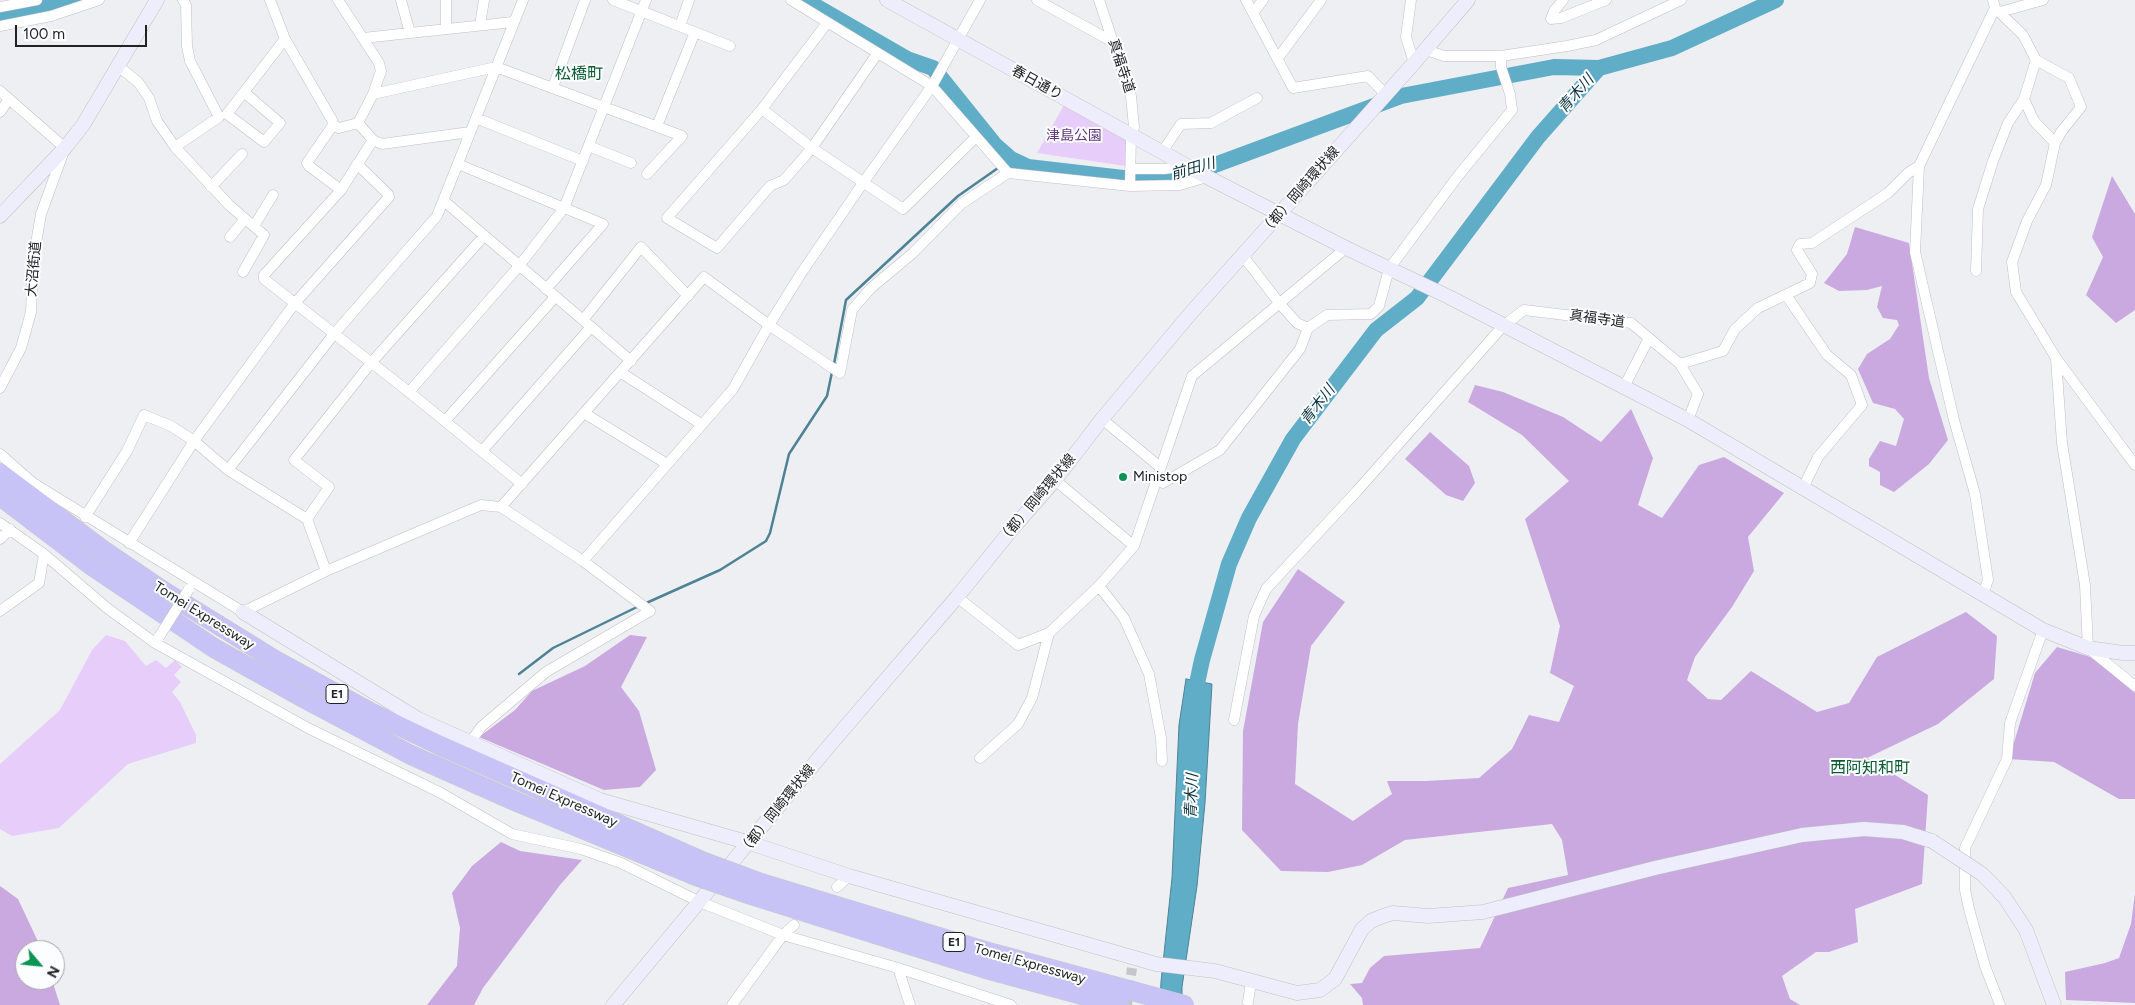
<!DOCTYPE html>
<meta charset="utf-8">
<style>
body{margin:0}
#map{position:relative;width:2135px;height:1005px;overflow:hidden;background:#eeeff3;font-family:Figtree,sans-serif}
canvas{display:block}
.north{position:absolute;left:15px;top:940px;width:50px;height:50px;box-sizing:border-box;background:#fcfdff;border:1px solid #a5a5a7;border-radius:50%;rotate:118deg;font-size:14px;font-weight:700;line-height:20px;text-align:center;color:#222223}
.north::after{content:'';display:block;margin:auto;width:18px;height:22px;background:#0c9453;clip-path:polygon(50% 0,100% 100%,50% 72%,0 100%)}
.scale{position:absolute;left:15px;top:25px;width:132px;height:22px;box-sizing:border-box;border:2px solid #222223;border-top:0;padding-left:6px;font-size:15px;line-height:18px;white-space:nowrap;color:#222223;-webkit-text-stroke:4px #fcfdff;paint-order:stroke}
</style>
<div id="map">
<canvas width="2135" height="1005"></canvas>
<div class="north">N</div>
<div class="scale">100 m</div>
</div>
<script>
const g = document.querySelector('canvas').getContext('2d');
g.lineJoin = 'round';
function fill(path, color) { g.fillStyle = color; g.fill(path, 'evenodd'); }
const shape = rows => new Path2D(rows.map(r => 'M' + r).join(''));
function strokePath(path, color, width, dash) { g.strokeStyle = color; g.lineWidth = width; g.lineCap = dash ? 'butt' : 'round'; g.setLineDash(dash || []); g.stroke(path); }
function drawText(font, color, halo, rows, align = 'center') {
  g.font = font + ' Figtree,"Noto Sans JP",sans-serif'; g.lineWidth = 4; g.setLineDash([]); g.textBaseline = 'middle'; g.strokeStyle = halo; g.fillStyle = color; for (const [text, x, y, turn = 0] of rows) {
    g.save(); g.translate(x, y); g.rotate((+turn || 0) * Math.PI / 180); g.textAlign = isNaN(turn) ? turn : align; if (halo) g.strokeText(text, 0, 0); g.fillText(text, 0, 0); g.restore();
  }
}
const green = shape([
 [1064,105,1126,139,1126,166,1037,153],
 [106,635,125,641,146,666,156,660,166,668,175,660,182,667,174,675,181,682,172,692,180,702,196,735,196,743,128,764,59,828,12,836,0,829,0,764,60,710,92,650]
]);
const forest = shape([
 [2112,176,2135,214,2135,310,2116,323,2086,295,2103,257,2092,237],
 [1855,227,1909,243,1929,378,1948,440,1929,464,1894,492,1880,485,1880,472,1869,466,1869,459,1880,441,1896,446,1904,419,1895,409,1873,403,1858,369,1867,354,1890,339,1899,325,1897,320,1883,318,1877,307,1882,286,1867,290,1839,291,1824,283,1847,254],
 [1475,385,1503,392,1563,417,1601,442,1631,409,1653,458,1638,505,1662,518,1699,465,1724,457,1784,493,1748,537,1754,571,1732,607,1695,657,1687,680,1708,699,1721,700,1751,671,1817,712,1849,703,1877,657,1966,612,1997,636,1994,679,1938,724,1867,758,1928,795,1922,884,1855,909,1858,942,1829,952,1816,952,1782,976,1790,999,1800,1005,1363,1005,1362,998,1350,984,1362,983,1370,968,1384,956,1480,948,1508,888,1568,875,1562,840,1552,824,1405,840,1362,865,1328,872,1281,871,1242,830,1243,731,1263,622,1298,569,1345,602,1311,646,1298,724,1295,784,1353,821,1392,794,1387,781,1426,781,1479,778,1512,749,1529,715,1559,722,1574,686,1550,673,1560,626,1525,519,1569,481,1522,435,1468,402],
 [1430,432,1469,466,1475,483,1463,501,1446,495,1405,459],
 [630,635,647,637,621,687,639,711,656,770,640,787,604,790,479,737,515,710,532,691,585,666],
 [2057,647,2094,658,2135,693,2135,799,2119,799,2054,762,2009,759,2035,673],
 [501,842,520,851,582,860,560,885,483,988,474,1005,427,1005,457,966,460,928,452,893,472,866],
 [0,886,18,899,42,950,25,950,25,980,52,980,60,1005,0,1005],
 [2135,893,2135,1003,2066,1000,2065,972,2105,963,2119,958,2131,924]
]);
const water = shape([
 [1186,679,1212,684,1205,803,1197,886,1182,987,1182,1005,1160,1005,1161,982,1172,878,1179,725,1186,679]
]);
const stream = shape([
 [1005,163,1011,159],
 [834,364,846,300,958,196,998,168],
 [644,604,720,570,766,541,770,533,789,454,827,396,832,372],
 [519,674,553,648,639,606]
]);
const river = shape([
 [805,0,907,59,933,68,995,145,1011,159,1028,167,1123,178,1176,177,1212,166,1401,96,1554,67,1599,68],
 [0,18,13,16,73,0],
 [1193,702,1202,660,1229,564,1249,518,1293,439,1376,330,1417,298,1538,137,1599,68,1672,48,1776,0]
]);
const streetTunnel = shape([
 [1127,1005,1132,968]
]);
const street = shape([
 [270,0,285,39,332,120,333,125,307,163,309,166,341,190],
 [338,0,379,63,381,71,373,94,496,67,682,136,647,174],
 [401,0,410,33],
 [446,0,446,29],
 [613,0,730,46],
 [791,0,932,86,1008,173],
 [1037,0,1113,42],
 [1099,0,1131,96,1134,127,1131,134,1130,186],
 [1246,0,1293,88,1368,76,1386,95],
 [1411,0,1406,37,1414,63],
 [1563,0,1554,11,1551,19,1561,18,1606,0],
 [1993,0,1995,8,2023,35,2036,60,2069,78,2081,107,2061,132,2055,143,2046,185,2027,221,2012,262,2016,292,2056,358,2135,465],
 [0,7,37,0],
 [2000,12,2043,0],
 [1253,13,1263,0],
 [827,23,762,109,667,218,717,248,770,186,784,180,812,148,877,54],
 [480,25,484,0],
 [0,26,51,16,99,0],
 [680,26,689,0],
 [363,38,513,22],
 [1426,50,1444,56,1501,56,1567,46,1596,40,1681,0],
 [1278,58,1321,0],
 [2036,60,2024,99,2034,121,2055,143],
 [118,66,138,82,149,98,157,121,175,147,229,205,264,235,243,272],
 [553,87,585,0],
 [0,91,65,148,41,214,33,261,31,312,21,348,0,388],
 [245,93,280,123,264,142,227,114,285,39],
 [762,109,812,148,903,209,976,137],
 [0,112,9,99],
 [476,118,583,161],
 [358,123,373,94],
 [333,125,339,128,358,123,373,140,382,144,470,132],
 [657,126,695,32],
 [373,140,341,190,264,275,264,279,409,392,522,484],
 [589,146,631,163],
 [175,147,219,117,190,61,187,46,186,5,183,0],
 [1162,152,1181,124,1211,123,1257,98],
 [458,164,603,224,546,289],
 [1130,169,1164,169,1188,166],
 [211,187,242,154],
 [444,201,631,361],
 [254,226,273,195],
 [230,237,245,219],
 [1243,256,1280,304,1297,323,1308,328,1327,315,1371,314,1379,306,1389,269,1458,176,1512,110,1510,94,1501,67,1501,56],
 [1976,271,1978,209,1993,161,2008,123,2024,99],
 [1786,295,1827,355,1851,375,1862,405,1818,457,1803,488],
 [583,320,641,247,688,296],
 [2056,359,2062,443,2085,585,2088,648,2135,686],
 [1680,364,1723,351,1735,329,1758,308,1810,283,1812,274,1797,250,1800,244,1812,243,1888,193,1908,173,1919,166],
 [620,372,701,424],
 [1624,387,1649,338],
 [409,392,519,266,564,208,646,0],
 [584,413,667,464],
 [1102,419,1160,467],
 [445,421,555,297],
 [482,451,591,327],
 [0,454,33,483,243,612,326,571,481,505,501,507,583,561,650,611,546,672,481,727,467,747],
 [228,470,334,334,437,216,523,0],
 [1055,480,1134,546],
 [1155,481,1163,483,1220,450,1300,349,1308,328],
 [501,507,704,277,769,325,840,373,852,310,871,288,913,253,961,204,1008,173,1130,186,1180,185,1207,177],
 [85,517,127,451,144,415,171,426,194,441,129,543],
 [307,519,329,487,294,460,371,363,484,236],
 [0,523,44,554,107,608,155,643,308,728,441,793,512,834,581,849,621,863,700,902,783,935,898,968,1011,1005],
 [0,539,10,529],
 [583,561,733,389,769,325,800,275,863,183,932,86,980,0],
 [326,571,307,519,228,470,194,441,295,303,389,197,388,194,357,164],
 [1099,586,1124,618,1149,674,1161,738,1162,761],
 [1983,594,1988,580,1975,494,1954,420,1915,252,1919,166,1995,8],
 [957,597,1018,645,1049,633],
 [0,611,39,583,44,554],
 [1234,720,1254,616,1266,589,1357,491,1503,326,1524,310,1631,323,1680,364,1698,394,1688,420],
 [980,758,1018,724,1032,698,1049,633,1099,586,1134,546,1192,376,1346,248],
 [837,887,849,876],
 [898,968,910,1005],
 [1248,1002,1251,982],
 [732,1005,783,935,794,925],
 [2000,1005,1985,966,1969,909,1965,890,1965,848,2007,759,2010,723,2043,630]
]);
const secondary = shape([
 [887,0,1207,177,1346,248,1449,297,1688,420,2043,630,2088,648,2123,653,2135,653],
 [0,216,65,148,83,125,157,0],
 [243,612,418,719,600,800,750,843,849,876,1156,964,1215,971,1297,993,1320,990,1335,979,1362,929,1371,921,1383,916,1393,913,1428,916,1483,912,1655,868,1802,835,1864,829,1903,832,1932,841],
 [1993,885,2005,898,2026,930,2054,1005],
 [613,1005,829,746,957,597,1012,529,1055,480,1102,419,1190,314,1414,63,1468,0]
]);
const highway = shape([
 [0,473,103,550,165,592,275,660,372,713,439,745,704,862],
 [0,496,92,566,214,648,307,700,411,755,517,802,696,876],
 [758,882,992,953,1184,1005],
 [751,895,986,969,1119,1005]
]);
const streetBridge = shape([
 [159,637,189,589]
]);
const secondaryBridge = shape([
 [1932,841,1982,874,1993,885]
]);
const highwayBridge = shape([
 [704,862,758,882],
 [696,876,751,895]
]);
const markers = [
 [1123,477,5,"#0c9453"]
];
const shields = [
 [337,694,22],
 [954,942,22]
];
const shieldNames = [
 ["E1",337,694],
 ["E1",954,942]
];
const streetNames = [
 ["真福寺道",1121,66,72],
 ["春日通り",1037,83,29],
 ["（都）岡崎環状線",1300,191,-49],
 ["大沼街道",34,269,-85],
 ["真福寺道",1597,319,8],
 ["（都）岡崎環状線",1037,499,-50],
 ["Tomei Expressway",204,616,32],
 ["Tomei Expressway",564,800,24],
 ["（都）岡崎環状線",777,810,-51],
 ["Tomei Expressway",1030,964,16]
];
const parkNames = [
 ["津島公園",1074,136]
];
const poiNames = [
 ["Ministop",1133,477]
];
const waterNames = [
 ["青木川",1576,94,-48],
 ["前田川",1193,169,-16],
 ["青木川",1318,405,-52],
 ["青木川",1192,796,-88]
];
const quarterNames = [
 ["松橋町",579,74],
 ["西阿知和町",1870,768]
];
fill(green, '#e7cefa');
fill(forest, '#c9a9e0');
fill(water, '#5fadc6');
strokePath(water, '#4d8395', 1);
strokePath(stream, '#4d8395', 2.5);
strokePath(river, '#5fadc6', 16);
strokePath(streetTunnel, '#c5c6c9', 10, [10, 5]);
strokePath(street, '#bfc0c3', 11);
strokePath(secondary, '#bfc0c3', 15);
strokePath(highway, '#cacaca', 20);
strokePath(street, '#fff', 10);
strokePath(secondary, '#eeedfc', 14);
strokePath(highway, '#c7c3f6', 19);
strokePath(streetBridge, '#bfc0c3', 11, []);
strokePath(secondaryBridge, '#bfc0c3', 15, []);
strokePath(highwayBridge, '#cacaca', 20, []);
strokePath(streetBridge, '#fff', 10);
strokePath(secondaryBridge, '#eeedfc', 14);
strokePath(highwayBridge, '#c7c3f6', 19);
for (const [x, y, r, color] of markers) { const dot = new Path2D(); dot.arc(x, y, r, 0, 2 * Math.PI); g.fillStyle = color; g.fill(dot); strokePath(dot, '#fcfdff', 2); }
for (const [x, y, w] of shields) { const box = new Path2D(); box.roundRect(x - w / 2, y - 9.5, w, 19, 4); g.fillStyle = '#fcfdff'; g.fill(box); strokePath(box, '#222223', 1); }
drawText('bold 12px', '#222223', null, shieldNames);
drawText('14px', '#222223', '#fcfdff', streetNames);
drawText('14px', '#633a7d', '#fcfdff', parkNames);
drawText('14px', '#222223', '#fcfdff', poiNames, 'left');
drawText('italic 15px', '#0b313c', '#fcfdff', waterNames);
drawText('16px', '#0b5c33', '#fcfdff', quarterNames);
</script>
